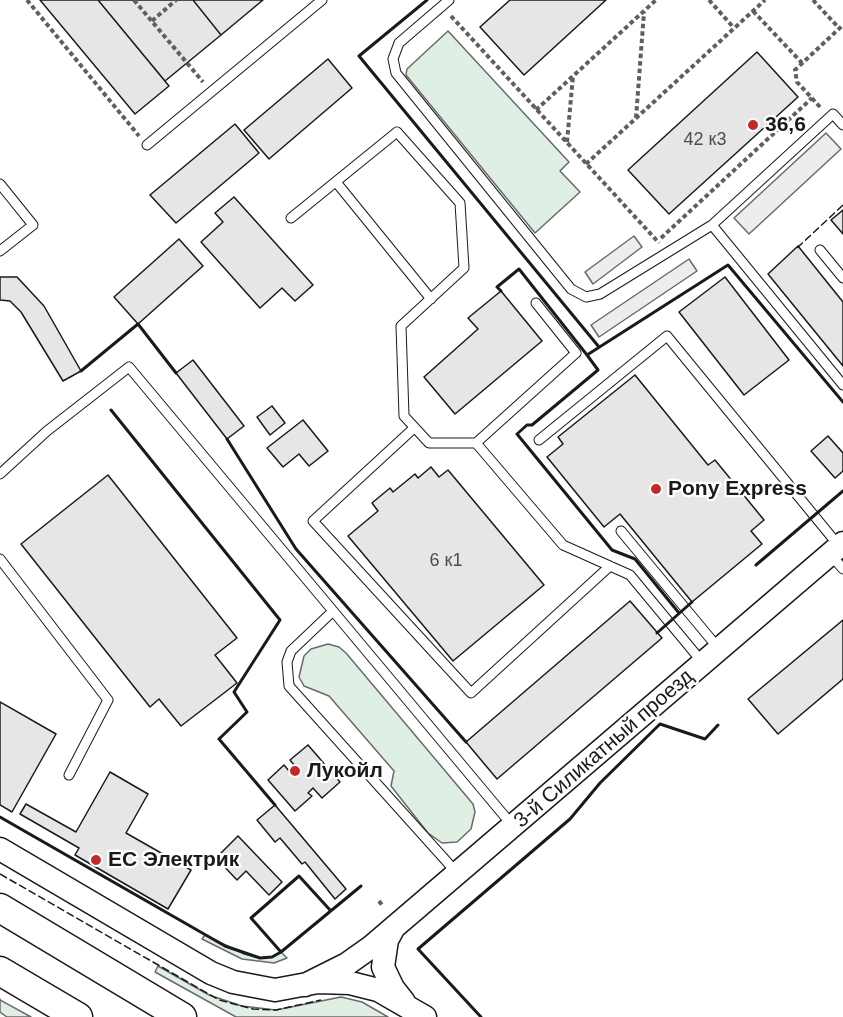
<!DOCTYPE html>
<meta charset="utf-8">
<style>
body{margin:0}
canvas{display:block;background:#fff}
</style>
<canvas width="843" height="1017"></canvas>
<script>
const g = document.querySelector('canvas').getContext('2d');
g.lineJoin = 'round';
function fill(path, color) { g.fillStyle = color; g.fill(path, 'evenodd'); }
const shape = rows => new Path2D(rows.map(r => 'M' + r).join(''));
function strokePath(path, color, width, dash) { g.strokeStyle = color; g.lineWidth = width; g.lineCap = dash ? 'butt' : 'round'; g.setLineDash(dash || []); g.stroke(path); }
function drawText(font, color, halo, rows, align = 'center') {
  g.font = font + ' Arial,sans-serif'; g.lineWidth = 4.5; g.setLineDash([]); g.textBaseline = 'middle'; g.strokeStyle = halo; g.fillStyle = color; for (const [text, x, y, turn = 0] of rows) {
    g.save(); g.translate(x, y); g.rotate((+turn || 0) * Math.PI / 180); g.textAlign = isNaN(turn) ? turn : align; if (halo) g.strokeText(text, 0, 0); g.fillText(text, 0, 0); g.restore();
  }
}
const green = shape([
 [448,31,569,162,560,171,580,192,535,233,406,75,407,69,448,31],
 [328,644,339,647,346,653,473,804,475,812,471,829,457,842,442,843,428,833,391,786,394,771,329,696,304,686,299,677,304,656,311,649,328,644],
 [205,935,244,954,260,958,272,957,281,952,287,958,274,963,242,959,202,939,205,935],
 [158,966,209,995,242,1006,276,1010,341,997,362,1002,388,1017,236,1017,155,972,158,966],
 [0,999,0,1000,31,1017,7,1017,0,1012,0,999]
]);
const parking = shape([
 [826,133,841,149,749,234,734,218,826,133],
 [634,236,642,247,593,284,585,272,634,236],
 [689,259,697,271,599,337,591,325,689,259]
]);
const building = shape([
 [40,0,98,0,169,86,135,114,40,0],
 [98,0,193,0,221,35,165,81,98,0],
 [193,0,263,0,221,35,193,0],
 [510,0,606,0,524,75,480,27,510,0],
 [757,52,798,97,669,214,628,170,757,52],
 [328,59,352,88,269,159,244,130,328,59],
 [235,124,259,153,176,223,150,195,235,124],
 [234,197,313,285,295,301,282,288,260,308,201,242,223,222,215,213,234,197],
 [843,210,843,234,831,220,843,210],
 [179,239,203,266,138,324,114,297,179,239],
 [798,246,843,302,843,366,768,274,798,246],
 [0,277,17,277,44,306,81,371,63,381,21,312,10,301,0,300,0,277],
 [725,277,789,360,744,395,679,312,725,277],
 [501,291,542,341,455,414,424,377,478,329,468,318,501,291],
 [193,360,244,426,227,439,176,373,193,360],
 [635,375,708,465,715,460,764,520,751,531,762,544,692,602,620,514,604,527,547,457,563,444,558,437,635,375],
 [272,406,285,423,270,435,257,417,272,406],
 [303,420,328,451,309,466,299,454,283,467,267,448,303,420],
 [828,436,843,453,843,471,835,478,811,451,828,436],
 [431,467,439,477,448,470,544,585,453,661,348,536,378,511,372,503,390,488,393,492,415,474,418,478,431,467],
 [108,475,237,638,215,655,237,683,181,726,159,699,150,707,21,544,108,475],
 [630,601,662,638,497,779,466,742,630,601],
 [843,620,843,679,778,734,748,699,843,620],
 [0,702,56,734,12,812,0,805,0,702],
 [308,745,340,782,322,798,313,788,308,793,312,796,295,811,268,780,284,765,294,777,300,772,290,760,308,745],
 [110,772,148,794,126,833,191,870,168,909,75,855,79,848,20,814,26,804,76,832,110,772],
 [275,805,346,889,335,899,305,862,302,864,280,838,275,842,257,820,275,805],
 [238,836,282,882,269,895,246,871,237,880,216,858,238,836]
]);
const path = shape([
 [27,0,139,136],
 [134,0,203,82],
 [709,0,734,28],
 [813,0,839,28],
 [753,11,802,63],
 [451,16,659,243],
 [152,21,176,0],
 [820,107,797,82,795,70,843,25],
 [536,110,656,0],
 [636,118,644,12],
 [567,142,573,76],
 [586,164,765,0],
 [661,238,812,98],
 [379,901,382,905]
]);
const service = shape([
 [449,0,399,43,393,59,396,73,571,289,586,297,600,294,712,225,843,385],
 [147,145,322,0],
 [336,182,431,299],
 [0,184,33,225,0,251],
 [291,218,397,132,460,203,464,268,401,326,404,416,429,443,476,443],
 [712,225,833,114,843,125],
 [820,250,843,278],
 [536,303,576,353,476,443,563,545,630,575,703,663],
 [414,428,313,521,471,693,610,566],
 [539,440,667,336,839,546],
 [0,474,47,431,129,367,512,825],
 [621,531,719,649],
 [831,555,843,569],
 [0,559,108,700,69,775],
 [332,612,291,651,287,662,289,686,457,873]
]);
const tertiary = shape([
 [0,849,211,973,233,982,275,990,318,982,350,983,378,990,425,1017],
 [393,929,387,940,383,967,393,988,404,1002],
 [305,985,347,964,371,947,843,543]
]);
const primary = shape([
 [0,908,182,1017],
 [0,971,78,1017]
]);
const fence = shape([
 [797,248,843,205],
 [0,874,219,1000,253,1009,276,1010,321,1000]
]);
const wall = shape([
 [427,0,359,56,599,347],
 [501,291,497,287,519,269,587,355],
 [81,371,138,324,176,373],
 [111,410,280,620,234,692,247,712,219,739,275,805],
 [227,439,296,549,466,742],
 [756,565,843,491],
 [679,613,635,559,612,550,517,434,527,425,532,425,598,370,587,355,728,265,843,402],
 [657,633,692,602],
 [0,817,225,946,260,958,272,957,281,952,361,886],
 [281,952,251,918,299,876,330,910],
 [481,1017,418,949,570,819,600,783,660,724,705,739,718,725]
]);
const markers = [
 [753,125,6,"#c62828"],
 [656,489,6,"#c62828"],
 [295,771,6,"#c62828"],
 [96,860,6,"#c62828"]
];
const numberNames = [
 ["42 к3",705,140],
 ["6 к1",446,561]
];
const poiNames = [
 ["36,6",765,125],
 ["Pony Express",668,489],
 ["Лукойл",307,771],
 ["ЕС Электрик",108,860]
];
const streetNames = [
 ["3-й Силикатный проезд",604,749,-41]
];
fill(green, '#e0efe3');
strokePath(green, '#6a6a6a', 1.5);
fill(parking, '#ededed');
strokePath(parking, '#6a6a6a', 1.5);
fill(building, '#e6e6e6');
strokePath(building, '#1a1a1a', 1.5);
strokePath(service, '#1a1a1a', 11);
strokePath(tertiary, '#1a1a1a', 25);
strokePath(primary, '#1a1a1a', 31);
strokePath(path, '#5f5f5f', 4, [4.5, 3]);
strokePath(service, '#fff', 9);
strokePath(tertiary, '#fff', 22);
strokePath(primary, '#fff', 28);
strokePath(fence, '#1a1a1a', 1.5, [8, 3]);
strokePath(wall, '#1a1a1a', 3);
for (const [x, y, r, color] of markers) { const dot = new Path2D(); dot.arc(x, y, r, 0, 2 * Math.PI); g.fillStyle = color; g.fill(dot); strokePath(dot, '#fff', 2); }
drawText('18px', '#4d4d4d', null, numberNames);
drawText('bold 21px', '#1a1a1a', '#fff', poiNames, 'left');
drawText('21px', '#1a1a1a', '#fff', streetNames);
</script>
